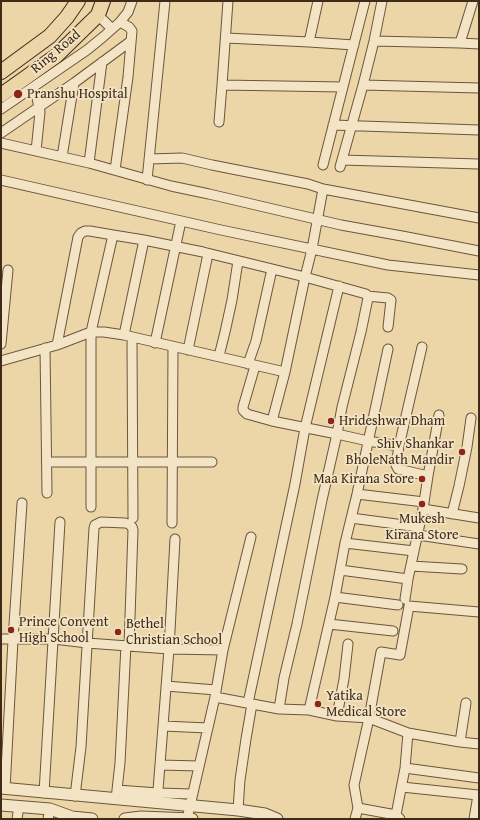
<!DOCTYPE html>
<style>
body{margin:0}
#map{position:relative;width:480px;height:820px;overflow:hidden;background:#ecd6a8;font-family:"Gentium Book Plus",serif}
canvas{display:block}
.frame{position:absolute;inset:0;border:2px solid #3e2b18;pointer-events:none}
</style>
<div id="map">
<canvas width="480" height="820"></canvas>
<div class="frame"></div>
</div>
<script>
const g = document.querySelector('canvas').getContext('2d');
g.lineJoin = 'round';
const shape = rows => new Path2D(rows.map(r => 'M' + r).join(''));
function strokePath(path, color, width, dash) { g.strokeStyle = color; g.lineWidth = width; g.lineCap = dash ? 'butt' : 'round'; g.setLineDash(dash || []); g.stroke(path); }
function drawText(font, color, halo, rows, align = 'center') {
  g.font = font + ' "Gentium Book Plus",serif'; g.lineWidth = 3.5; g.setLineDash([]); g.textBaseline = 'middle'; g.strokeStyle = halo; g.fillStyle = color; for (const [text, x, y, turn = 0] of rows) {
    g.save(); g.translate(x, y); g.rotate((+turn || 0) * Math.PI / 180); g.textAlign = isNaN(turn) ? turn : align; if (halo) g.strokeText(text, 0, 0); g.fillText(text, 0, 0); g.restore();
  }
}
const minor = shape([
 [228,1,222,85,343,87],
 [318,1,309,42,354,45],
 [382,1,374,41,363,85,479,88],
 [473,1,460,43,479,44],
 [98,15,112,29],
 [226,38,309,42],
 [374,41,460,43],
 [32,88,37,98,40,112,36,151],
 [1,109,87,50,103,37,120,22,128,12,132,1],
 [219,122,222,85],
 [333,125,479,130],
 [1,133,74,83,131,41],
 [1,143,89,163,171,186,209,194,341,225,402,236,479,251],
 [62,157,74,83],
 [149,159,182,158,212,165,308,184,323,189],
 [342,160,479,164],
 [89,163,102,62],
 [323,165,365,1],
 [340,167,363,85],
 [115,170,128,77,132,31,129,27,120,22],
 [1,180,221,230,388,265,479,275],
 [147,180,165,1],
 [479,218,323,189,312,249,305,277,366,294,368,298,361,332,342,407,337,434,368,441,399,446,396,465,398,469,428,476,423,509,479,518],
 [367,296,388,298,391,300,388,327],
 [124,335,144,240],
 [155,343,181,221],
 [1,344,8,270],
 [57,345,91,332,113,235],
 [45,348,47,493],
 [388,349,357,494,345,543,340,570,408,579,423,509],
 [188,350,208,254],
 [219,356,225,332,232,300,238,261],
 [1,361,57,345,78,237,81,233,85,231,90,231,113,235,144,240,203,252,305,277,285,372,124,335,104,332,91,332,91,507],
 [248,364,256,341,272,269],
 [255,366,243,407,243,410,247,414,272,421],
 [399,446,422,347],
 [47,462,212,462],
 [428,476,439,415],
 [357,494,424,502],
 [452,514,459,486,467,447,471,418],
 [133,518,132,343,133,338],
 [351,518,419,527],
 [172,523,173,347],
 [418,535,479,544],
 [345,543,414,551],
 [411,566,462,569],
 [335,597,398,605],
 [405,599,408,579],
 [329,624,393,631],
 [1,639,54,639,87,643,169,649,223,650],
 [166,686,216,690],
 [215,697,223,650,251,537],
 [248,703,295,484,305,428,339,286],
 [279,709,309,710,335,597,340,570],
 [309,710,337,716,369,718,381,652,400,655,409,606,479,612],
 [337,716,344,679,348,644],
 [163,726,208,728],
 [460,742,479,744],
 [160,765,199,766],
 [405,768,479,778],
 [402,787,478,795,474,819],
 [5,789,13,640,22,503],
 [117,790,158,793,192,794],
 [44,793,60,522],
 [75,796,81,747,94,528,95,525,101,522,125,523,129,524,132,527,133,530,129,646],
 [116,799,120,763,126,645],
 [157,803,169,649,175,539],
 [358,808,396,815],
 [238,810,240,780,246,739,252,704],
 [17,819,19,806],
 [48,819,50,809],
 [187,819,215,697,279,709,284,678,297,624,322,500,337,434,272,421,285,372],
 [355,819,358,808,354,785,369,718,408,733,460,742,466,703],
 [400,819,396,815,405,768,408,733]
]);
const tertiary = shape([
 [1,788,238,810,265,814,277,819],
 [1,805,50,809,72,817,92,819],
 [125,819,141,817,192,819]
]);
const primary = shape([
 [1,72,50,36,67,17,78,1],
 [1,95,56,56,98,15,103,1]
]);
const markers = [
 [18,94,5,"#8f2418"],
 [331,421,4,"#8f2418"],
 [462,452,4,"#8f2418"],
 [422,479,4,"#8f2418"],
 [422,504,4,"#8f2418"],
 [11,630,4,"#8f2418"],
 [118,632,4,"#8f2418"],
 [318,704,4,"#8f2418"]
];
const streetNames = [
 ["Ring Road",56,52,-40]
];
const poiNames = [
 ["Pranshu Hospital",27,94],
 ["Hrideshwar Dham",339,421],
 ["Shiv Shankar",454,444,"right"],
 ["BholeNath Mandir",454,460,"right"],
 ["Maa Kirana Store",414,479,"right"],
 ["Mukesh",422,519,"center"],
 ["Kirana Store",422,535,"center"],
 ["Prince Convent",19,622],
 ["High School",19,638],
 ["Bethel",126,624],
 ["Christian School",126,640],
 ["Yatika",326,696],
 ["Medical Store",326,712]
];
strokePath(minor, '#6a563c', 11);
strokePath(tertiary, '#6a563c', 13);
strokePath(primary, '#3e2b18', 16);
strokePath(minor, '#f3e4c6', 9);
strokePath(tertiary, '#f3e4c6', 11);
strokePath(primary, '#ecd6a8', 14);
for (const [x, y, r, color] of markers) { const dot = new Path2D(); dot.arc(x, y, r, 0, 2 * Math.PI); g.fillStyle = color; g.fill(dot); strokePath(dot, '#f3e4c6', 1.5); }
drawText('14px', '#3e2b18', '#f3e4c6', streetNames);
drawText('14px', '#3e2b18', '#f3e4c6', poiNames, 'left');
</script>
